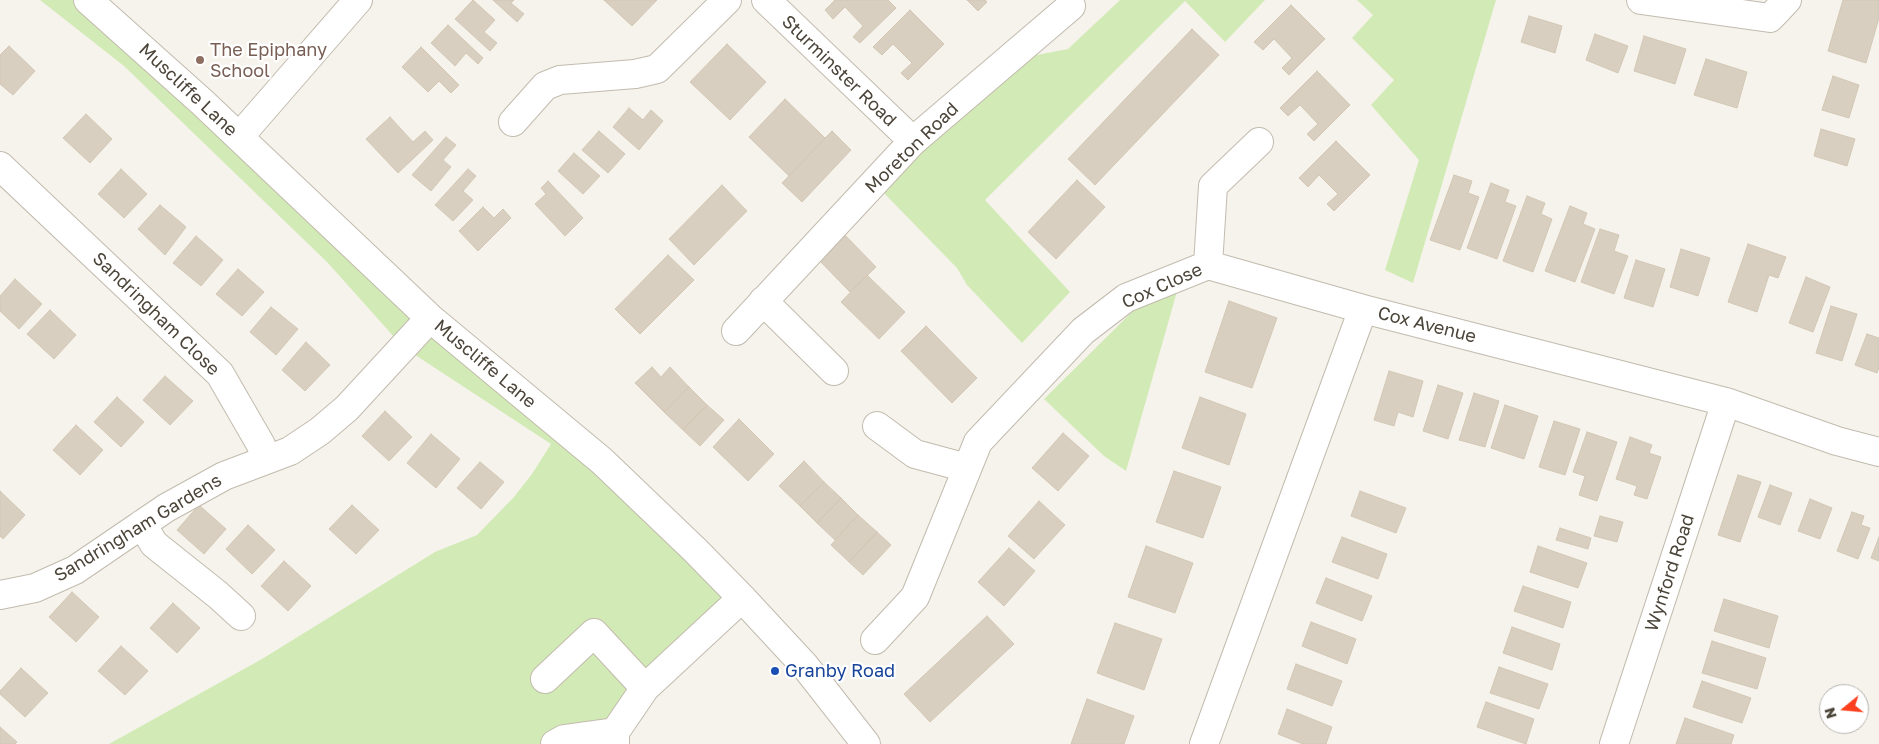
<!DOCTYPE html>
<style>
body{margin:0}
#map{position:relative;width:1879px;height:744px;overflow:hidden;background:#f6f3ec;font-family:"Golos Text",sans-serif}
canvas{display:block}
.north{position:absolute;left:1819px;top:684px;width:50px;height:50px;box-sizing:border-box;background:#fff;border:1px solid #b7b4b0;border-radius:50%;rotate:253deg;font-size:14px;font-weight:700;line-height:20px;text-align:center;color:#4b4439}
.north::after{content:'';display:block;margin:auto;width:18px;height:22px;background:#fc3f1d;clip-path:polygon(50% 0,100% 100%,50% 72%,0 100%)}
</style>
<div id="map">
<canvas width="1879" height="744"></canvas>
<div class="north">N</div>
</div>
<script>
const g = document.querySelector('canvas').getContext('2d');
g.lineJoin = 'round';
function fill(path, color) { g.fillStyle = color; g.fill(path, 'evenodd'); }
const shape = rows => new Path2D(rows.map(r => 'M' + r).join(''));
function strokePath(path, color, width, dash) { g.strokeStyle = color; g.lineWidth = width; g.lineCap = dash ? 'butt' : 'round'; g.setLineDash(dash || []); g.stroke(path); }
function drawText(font, color, halo, rows, align = 'center') {
  g.font = font + ' "Golos Text",sans-serif'; g.lineWidth = 4.5; g.setLineDash([]); g.textBaseline = 'middle'; g.strokeStyle = halo; g.fillStyle = color; for (const [text, x, y, turn = 0] of rows) {
    g.save(); g.translate(x, y); g.rotate((+turn || 0) * Math.PI / 180); g.textAlign = isNaN(turn) ? turn : align; if (halo) g.strokeText(text, 0, 0); g.fillText(text, 0, 0); g.restore();
  }
}
const green = shape([
 [40,0,88,0,742,598,615,732,557,744,109,744,262,659,435,552,477,535,514,497,532,474,551,444,403,347,328,263,124,66],
 [1120,0,1265,0,1225,42,1185,1,985,200,1070,292,1022,343,967,285,957,268,879,188,1011,60,1068,49],
 [1357,0,1496,0,1413,283,1385,270,1419,160,1371,105,1394,80,1352,38,1373,15],
 [1178,288,1126,471,1104,456,1044,399,1133,311]
]);
const building = shape([
 [473,0,495,20,484,32,497,43,490,51,455,19,473,0],
 [493,0,514,0,511,3,524,14,517,22,493,0],
 [604,0,657,0,632,26,604,0],
 [835,0,888,0,896,8,860,43,853,37,863,26,845,7,833,19,825,10,835,0],
 [967,0,985,0,987,2,978,11,967,0],
 [1843,0,1879,0,1879,18,1866,63,1828,51,1843,0],
 [1291,5,1325,39,1289,75,1282,68,1292,58,1274,39,1263,50,1254,42,1291,5],
 [910,10,944,44,908,80,901,73,912,63,893,44,882,55,873,47,910,10],
 [1529,16,1562,26,1555,53,1521,42,1529,16],
 [448,25,483,58,478,64,466,53,455,66,431,43,448,25],
 [1192,29,1219,55,1095,185,1068,159,1192,29],
 [1595,34,1628,46,1618,73,1586,60,1595,34],
 [1644,36,1686,49,1675,84,1634,71,1644,36],
 [727,44,766,82,730,120,690,82,727,44],
 [9,46,35,71,13,95,0,84,0,55,9,46],
 [421,47,459,85,451,93,439,81,428,92,402,67,421,47],
 [1706,59,1747,72,1737,108,1694,95,1706,59],
 [1317,71,1350,105,1314,141,1307,134,1318,124,1300,105,1288,116,1280,108,1317,71],
 [1833,76,1859,85,1849,118,1822,110,1833,76],
 [785,99,825,138,789,176,749,137,785,99],
 [629,108,643,120,651,110,663,121,639,150,613,127,629,108],
 [86,114,112,139,90,163,63,138,86,114],
 [390,117,413,142,425,131,433,140,398,173,366,139,390,117],
 [1821,129,1855,139,1847,166,1814,156,1821,129],
 [599,131,625,154,608,173,582,150,599,131],
 [832,131,851,150,802,202,782,183,832,131],
 [446,137,456,145,443,160,451,167,431,191,412,175,446,137],
 [1336,141,1370,175,1334,211,1327,204,1338,194,1319,175,1308,187,1299,178,1336,141],
 [574,153,600,176,583,194,558,171,574,153],
 [121,169,147,194,124,218,98,194,121,169],
 [468,169,476,176,463,191,473,200,453,221,435,205,468,169],
 [1454,175,1472,181,1468,193,1479,197,1460,250,1430,240,1454,175],
 [1077,180,1105,207,1056,259,1028,232,1077,180],
 [548,181,583,218,565,236,535,204,546,194,541,188,548,181],
 [1491,183,1509,190,1505,202,1516,206,1497,259,1467,248,1491,183],
 [722,185,747,211,694,265,669,239,722,185],
 [1527,196,1545,203,1541,214,1552,219,1533,272,1503,261,1527,196],
 [160,205,186,227,165,255,138,229,160,205],
 [1570,206,1587,213,1583,224,1595,229,1575,282,1545,271,1570,206],
 [483,207,494,218,503,209,511,218,478,251,459,231,483,207],
 [1600,229,1619,235,1614,251,1628,256,1614,294,1581,282,1600,229],
 [841,231,876,267,850,292,815,256,841,231],
 [196,236,223,260,201,286,173,263,196,236],
 [1748,244,1786,257,1778,278,1769,275,1757,312,1728,302,1748,244],
 [1681,249,1710,258,1698,296,1670,287,1681,249],
 [668,255,694,280,640,334,615,309,668,255],
 [1636,260,1665,269,1653,307,1624,298,1636,260],
 [238,269,264,292,242,316,216,294,238,269],
 [867,275,905,312,879,339,841,302,867,275],
 [1806,277,1830,287,1813,332,1789,323,1806,277],
 [15,279,42,304,19,329,0,311,0,296,15,279],
 [1229,301,1277,318,1252,388,1205,372,1229,301],
 [1831,306,1857,314,1842,361,1816,353,1831,306],
 [271,307,298,329,276,355,250,332,271,307],
 [50,310,76,335,54,359,27,334,50,310],
 [926,326,977,378,952,403,901,351,926,326],
 [1867,334,1879,338,1879,367,1877,373,1855,365,1867,334],
 [306,342,330,365,305,391,282,370,306,342],
 [652,367,661,377,670,367,689,387,664,412,635,383,652,367],
 [1389,371,1423,381,1413,417,1398,412,1394,426,1374,420,1389,371],
 [165,376,193,401,170,425,143,400,165,376],
 [1438,385,1463,393,1448,439,1423,431,1438,385],
 [689,387,707,405,683,430,664,412,689,387],
 [1474,393,1499,401,1485,447,1459,440,1474,393],
 [117,397,144,422,121,447,94,422,117,397],
 [1200,397,1246,414,1229,465,1182,448,1200,397],
 [707,405,724,420,700,446,683,430,707,405],
 [1505,405,1538,416,1524,459,1491,448,1505,405],
 [385,411,412,437,389,461,362,436,385,411],
 [739,419,774,454,748,481,713,447,739,419],
 [1554,421,1580,429,1565,475,1539,467,1554,421],
 [76,425,103,450,80,475,53,450,76,425],
 [1587,432,1617,442,1597,501,1579,495,1585,476,1573,472,1587,432],
 [1063,433,1089,456,1058,491,1032,468,1063,433],
 [431,434,460,459,436,488,407,463,431,434],
 [1630,437,1652,445,1649,453,1661,457,1647,499,1634,495,1637,486,1616,479,1630,437],
 [804,461,824,482,800,506,779,486,804,461],
 [480,462,504,482,481,509,457,488,480,462],
 [1174,471,1221,487,1203,538,1156,522,1174,471],
 [1738,475,1761,482,1740,542,1718,535,1738,475],
 [824,482,841,498,817,523,800,506,824,482],
 [1770,485,1792,493,1780,525,1758,517,1770,485],
 [0,491,25,515,3,539,0,536,0,491],
 [1360,491,1406,508,1396,533,1351,516,1360,491],
 [841,498,858,515,835,540,817,523,841,498],
 [1810,499,1832,508,1820,539,1798,531,1810,499],
 [1039,501,1065,525,1034,559,1008,536,1039,501],
 [199,505,226,529,204,554,177,530,199,505],
 [352,505,379,530,356,554,329,529,352,505],
 [1852,512,1864,516,1861,525,1870,528,1858,559,1837,551,1852,512],
 [858,515,877,532,849,562,831,545,858,515],
 [1600,516,1623,522,1617,542,1594,536,1600,516],
 [248,525,275,550,252,574,226,549,248,525],
 [1560,528,1591,538,1588,549,1556,540,1560,528],
 [877,532,891,545,863,575,849,562,877,532],
 [1342,537,1387,554,1378,579,1332,562,1342,537],
 [1879,537,1879,561,1871,558,1879,537],
 [1146,546,1193,563,1175,613,1128,597,1146,546],
 [1538,546,1587,563,1578,588,1530,572,1538,546],
 [1009,548,1035,571,1004,606,978,582,1009,548],
 [284,561,311,586,288,611,261,586,284,561],
 [1326,578,1372,596,1362,621,1316,603,1326,578],
 [1523,586,1571,602,1563,628,1514,611,1523,586],
 [72,592,99,617,76,642,49,617,72,592],
 [1724,599,1778,616,1769,648,1714,631,1724,599],
 [173,603,200,628,177,653,150,628,173,603],
 [987,616,1014,644,930,722,904,694,987,616],
 [1311,622,1356,639,1347,664,1302,646,1311,622],
 [1115,623,1162,639,1144,690,1097,673,1115,623],
 [1512,627,1560,644,1552,670,1503,653,1512,627],
 [1712,641,1766,658,1757,689,1702,673,1712,641],
 [121,646,148,671,125,695,98,671,121,646],
 [1296,664,1342,681,1332,706,1287,689,1296,664],
 [1499,667,1548,684,1539,709,1490,693,1499,667],
 [21,668,48,693,25,717,0,694,0,691,21,668],
 [1702,681,1751,698,1742,723,1693,707,1702,681],
 [1087,699,1134,716,1124,744,1071,744,1087,699],
 [1486,702,1534,719,1526,744,1477,727,1486,702],
 [1287,709,1332,727,1326,744,1303,744,1278,734,1287,709],
 [1685,718,1734,735,1731,744,1676,744,1685,718],
 [0,727,17,742,15,744,0,744,0,727]
]);
const minor = shape([
 [88,0,202,102,430,318,602,461,695,550,742,598,805,666,866,744],
 [766,0,913,141],
 [1641,0,1770,18,1787,0],
 [513,122,545,86,560,80,635,74,657,69,727,0],
 [239,137,358,0],
 [0,166,220,374,261,445,265,460],
 [1208,265,1213,186,1259,142],
 [763,301,834,371],
 [736,331,913,141,1071,6],
 [877,426,915,454,967,468],
 [142,524,154,544,218,595,241,616],
 [0,595,35,588,75,570,166,508,224,476,290,451,320,431,347,408,430,318],
 [875,640,915,597,978,442,1083,331,1126,298,1208,265,1363,309],
 [545,679,594,633,645,688],
 [555,744,564,739,615,732],
 [615,744,615,732,645,688,742,598],
 [1204,744,1363,309,1726,402,1837,441,1879,452],
 [1614,744,1726,402]
]);
const markers = [
 [200,60,5,"#8d6e63"],
 [775,671,5,"#1a4fb4"]
];
const educationNames = [
 ["The Epiphany",210,50],
 ["School",210,71]
];
const streetNames = [
 ["Sturminster Road",839,71,44],
 ["Muscliffe Lane",188,90,43],
 ["Moreton Road",912,148,-44],
 ["Cox Close",1162,286,-24],
 ["Sandringham Close",156,314,44],
 ["Cox Avenue",1427,325,14],
 ["Muscliffe Lane",485,364,40],
 ["Sandringham Gardens",138,528,-31],
 ["Wynford Road",1670,573,-72]
];
const transitNames = [
 ["Granby Road",785,671]
];
fill(green, '#d2eab5');
fill(building, '#d8cfc1');
strokePath(building, '#d3c7b4', 1);
strokePath(minor, '#c2bbae', 30);
strokePath(minor, '#fff', 28);
for (const [x, y, r, color] of markers) { const dot = new Path2D(); dot.arc(x, y, r, 0, 2 * Math.PI); g.fillStyle = color; g.fill(dot); strokePath(dot, '#fff', 2); }
drawText('18px', '#785e54', '#fff', educationNames, 'left');
drawText('18px', '#4b4439', '#fff', streetNames);
drawText('18px', '#164399', '#fff', transitNames, 'left');
</script>
